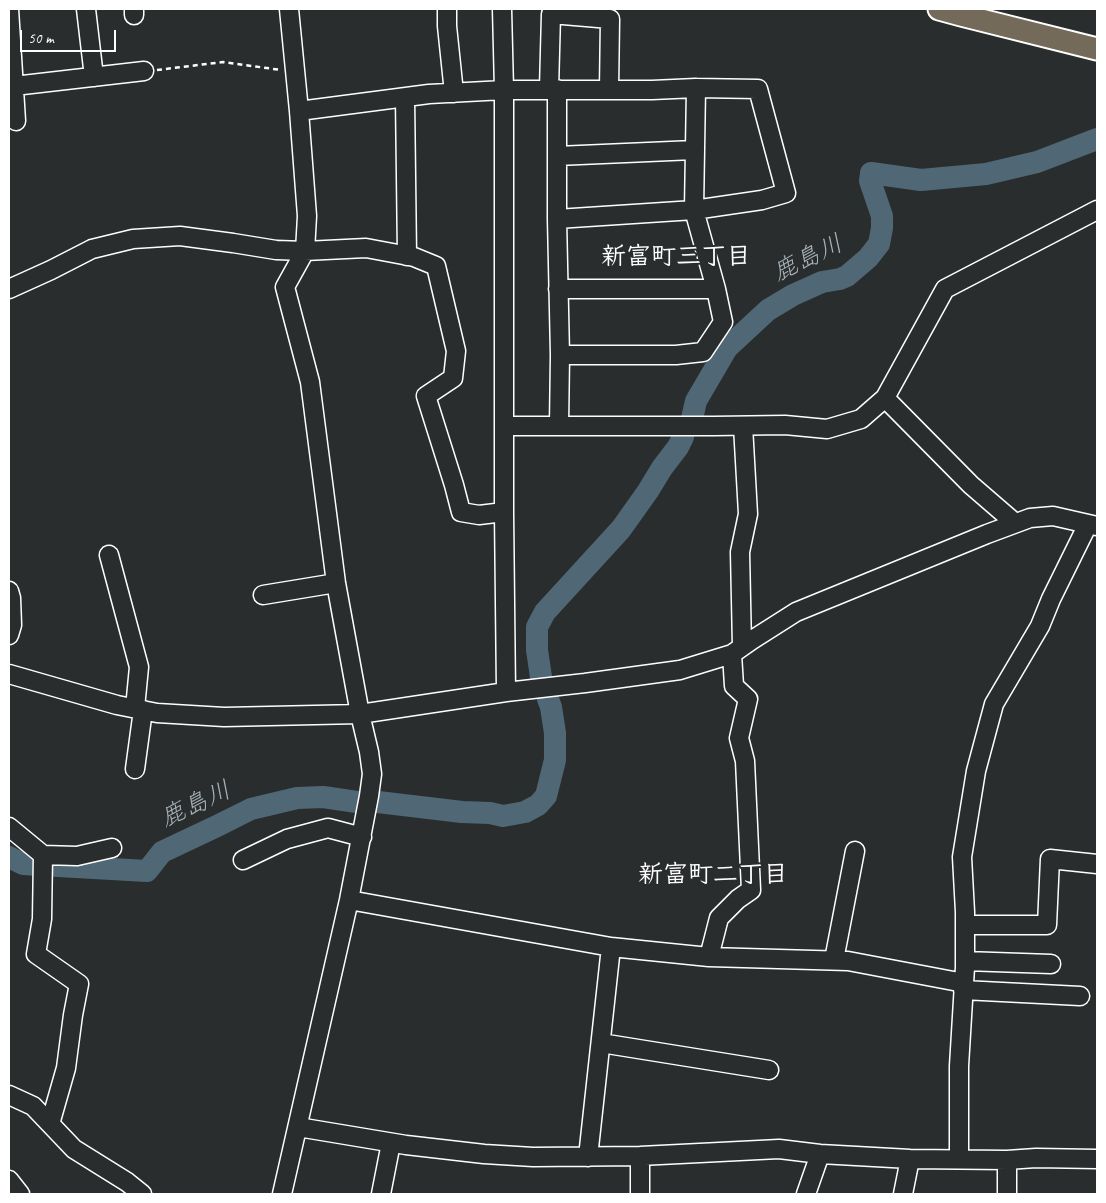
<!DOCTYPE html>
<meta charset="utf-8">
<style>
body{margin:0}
#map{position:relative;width:1106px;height:1203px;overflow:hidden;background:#2a2d2e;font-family:Caveat,sans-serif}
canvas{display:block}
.frame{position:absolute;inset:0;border:10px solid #fff;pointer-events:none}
.scale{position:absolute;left:20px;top:30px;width:96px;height:22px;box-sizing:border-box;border:2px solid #fff;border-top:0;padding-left:6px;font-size:15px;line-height:18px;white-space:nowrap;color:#fff;-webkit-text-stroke:4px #2a2d2e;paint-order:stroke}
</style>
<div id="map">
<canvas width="1106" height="1203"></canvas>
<div class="frame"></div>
<div class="scale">50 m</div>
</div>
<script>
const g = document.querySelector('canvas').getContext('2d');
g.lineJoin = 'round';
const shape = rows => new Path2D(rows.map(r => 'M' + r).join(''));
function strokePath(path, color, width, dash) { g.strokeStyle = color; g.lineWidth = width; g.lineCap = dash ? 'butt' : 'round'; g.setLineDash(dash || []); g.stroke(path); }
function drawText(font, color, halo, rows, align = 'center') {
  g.font = font + ' Caveat,"Klee One",sans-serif'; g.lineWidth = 4; g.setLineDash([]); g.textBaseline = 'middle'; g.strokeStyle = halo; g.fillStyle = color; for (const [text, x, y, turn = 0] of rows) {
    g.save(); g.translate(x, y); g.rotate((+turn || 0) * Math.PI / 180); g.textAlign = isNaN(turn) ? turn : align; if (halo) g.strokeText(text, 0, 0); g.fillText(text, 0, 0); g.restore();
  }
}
const river = shape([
 [691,423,696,401,727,348,768,310,793,295,822,282,840,279,847,276,868,258,879,244,882,228,882,216,870,181,871,173,921,180,986,174,1037,162,1097,139],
 [541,677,537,650,537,627,545,612,621,529,648,491,662,468,678,447,683,437],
 [378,802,462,812,490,813,503,816,525,812,538,805,546,796,555,760,555,733,551,707,548,699],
 [9,857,23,864,147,871,162,852,217,826,251,809,297,798,323,797,357,802]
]);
const path = shape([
 [157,70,223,62,281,70]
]);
const minor = shape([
 [9,9,16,121],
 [86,9,94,77],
 [134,9,134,15],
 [447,9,447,26,454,93],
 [502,9,504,90,504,512,506,692],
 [14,86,144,71],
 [549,89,551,14,610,19,609,90],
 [557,89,557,219,560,355,559,426],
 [405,97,407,256],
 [299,111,429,94,504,90,652,90,696,88,758,89,786,193,762,200,694,210,557,219],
 [557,156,694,150],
 [9,289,51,270,92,249,133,239,180,236,233,243,276,250,305,251,366,248,414,257,436,266,456,351,453,378,426,396,454,485,461,512,479,515,504,512],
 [558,289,716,289],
 [560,355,676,355,703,352,723,322,716,289,694,210,696,88],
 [885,398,971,485,1015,523],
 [505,426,714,426,785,425,827,429,861,419,885,398,945,289,1097,210],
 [109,555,139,667,135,708],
 [9,591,11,598,12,625,9,635],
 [263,595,336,583],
 [742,647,740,552,748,514,743,426],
 [9,674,117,705,157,713,224,717,360,714,506,692,585,683,680,670,732,654,752,640,796,612,987,534,1030,518,1053,516,1097,526],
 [135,769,143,710],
 [9,827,43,855,77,856,112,848],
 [43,855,42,919,36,954,79,984,73,1015,66,1068,50,1124],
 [243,860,287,839,328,828,362,837],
 [349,900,611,947,709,957,719,918,738,899,751,890,745,761,739,738,748,699,734,686,732,654],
 [965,925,1047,925,1050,859,1097,864],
 [709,957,848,961,964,983],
 [834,960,855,851],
 [965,961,1051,964],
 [963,990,1080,996],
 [601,1043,769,1070],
 [9,1095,33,1106,74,1149,127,1182,142,1194],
 [298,1127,406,1145,484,1154,533,1157,640,1156,779,1149,820,1154,910,1159,1007,1160,1036,1158,1097,1159],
 [588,1157,611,947],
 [959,1159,959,1066,965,967,965,912,962,857,976,771,994,704,1040,626,1051,599,1088,524],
 [1007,1160,1007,1194],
 [9,1180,20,1194],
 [282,1194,349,900,369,796,372,774,369,752,360,714,336,583,310,382,285,287,305,251,307,216,299,111,289,9],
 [381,1194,391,1143],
 [640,1194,640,1156],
 [806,1194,820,1154],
 [903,1194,910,1159]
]);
const major = shape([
 [939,9,961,15,1097,49]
]);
const neighbourhoodNames = [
 ["新富町三丁目",676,257],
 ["新富町二丁目",713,875]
];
const waterNames = [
 ["鹿島川",808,259,-26],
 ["鹿島川",196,805,-25]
];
strokePath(river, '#506875', 22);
strokePath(minor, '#fff', 21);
strokePath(major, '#fff', 25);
strokePath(path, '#fff', 2.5, [5, 4]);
strokePath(minor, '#2a2d2e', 18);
strokePath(major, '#736a5a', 21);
drawText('bold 25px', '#fff', '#2a2d2e', neighbourhoodNames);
drawText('italic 25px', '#a8b4ba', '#2a2d2e', waterNames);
</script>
